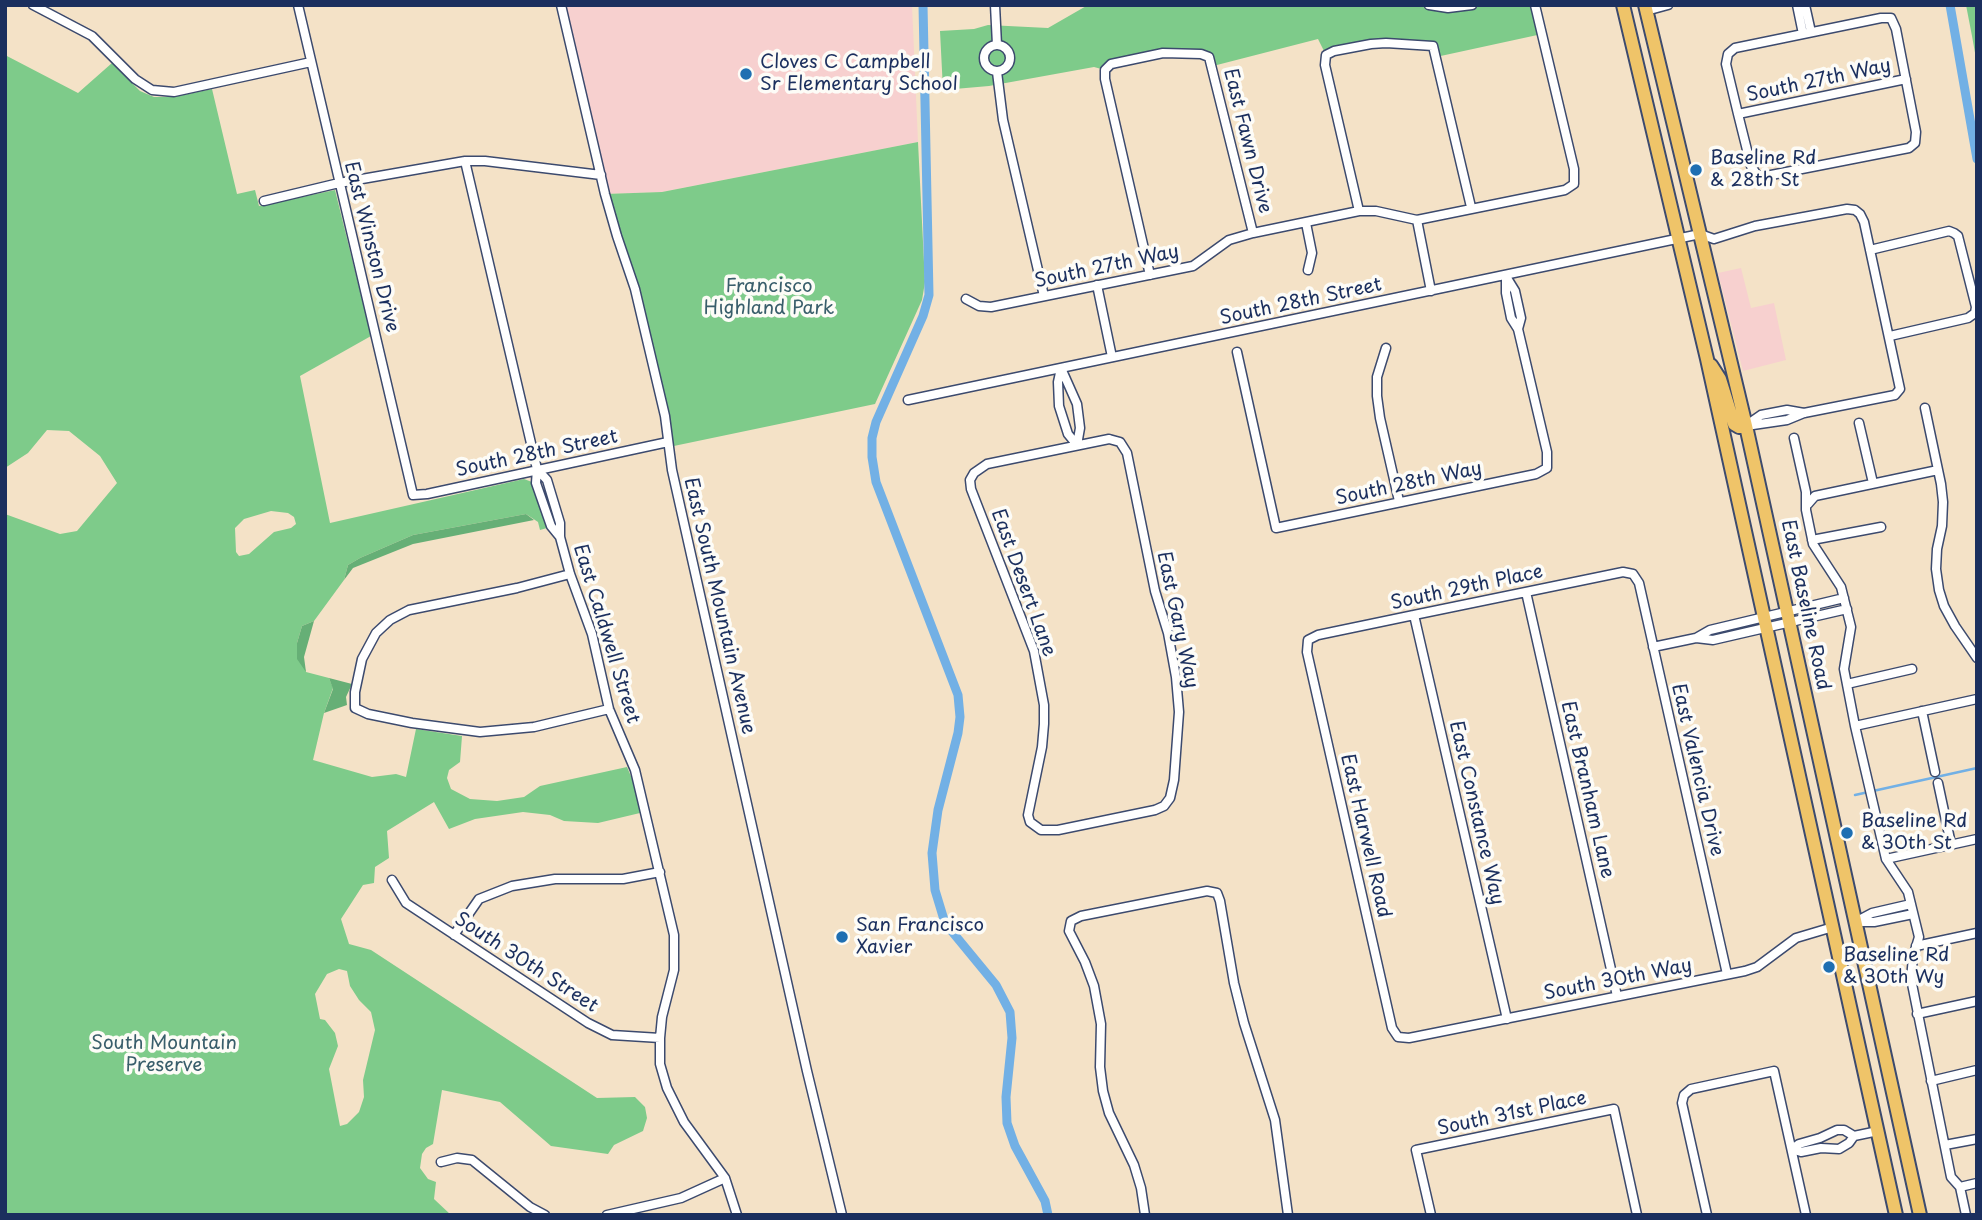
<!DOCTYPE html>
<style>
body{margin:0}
#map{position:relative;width:1982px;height:1220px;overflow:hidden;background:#f4e2c7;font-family:"Playpen Sans",sans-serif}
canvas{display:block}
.frame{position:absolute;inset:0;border:7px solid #1b2f5e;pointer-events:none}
</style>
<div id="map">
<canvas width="1982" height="1220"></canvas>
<div class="frame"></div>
</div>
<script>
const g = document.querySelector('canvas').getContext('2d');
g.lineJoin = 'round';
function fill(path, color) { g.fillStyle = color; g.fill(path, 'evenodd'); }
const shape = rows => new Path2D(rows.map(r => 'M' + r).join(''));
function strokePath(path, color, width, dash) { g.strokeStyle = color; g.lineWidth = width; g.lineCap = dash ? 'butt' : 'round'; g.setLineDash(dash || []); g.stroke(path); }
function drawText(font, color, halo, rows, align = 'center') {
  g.font = font + ' "Playpen Sans",sans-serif'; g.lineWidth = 7; g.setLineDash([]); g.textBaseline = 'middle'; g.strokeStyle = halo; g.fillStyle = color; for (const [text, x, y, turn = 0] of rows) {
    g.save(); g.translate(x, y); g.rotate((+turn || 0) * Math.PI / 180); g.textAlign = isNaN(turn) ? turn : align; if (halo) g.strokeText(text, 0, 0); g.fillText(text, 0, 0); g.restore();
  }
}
const built = shape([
 [561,5,912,5,918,142,662,192,605,194],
 [1741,268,1751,308,1774,303,1786,360,1743,371,1718,273]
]);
const green = shape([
 [1088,5,1535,5,1542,34,1436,57,1433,46,1386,43,1326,55,1318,39,1213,66,1209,57,1163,53,1105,70,1094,67,989,86,943,90,940,31,974,29,988,25,1048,28],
 [1966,5,1977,5,1977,64,1972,36],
 [5,55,78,93,112,63,140,91,154,97,173,97,212,89,237,194,255,190,259,206,335,190,371,336,300,376,330,523,524,479,532,482,547,528,540,530,538,522,526,514,413,535,360,558,348,565,344,580,314,621,302,626,297,643,306,672,329,678,333,688,324,713,313,760,372,777,396,774,406,777,416,729,462,736,460,762,449,770,447,778,451,789,470,799,497,801,524,797,540,786,627,767,636,788,640,813,598,823,564,821,550,815,523,812,475,819,449,829,434,802,387,831,389,858,375,867,374,883,363,885,341,919,349,944,371,950,597,1098,635,1097,645,1107,647,1118,643,1131,614,1145,608,1154,551,1146,500,1102,442,1090,433,1144,426,1148,422,1154,420,1168,428,1179,436,1182,434,1199,451,1215,5,1215,5,514,60,534,77,531,117,483,100,456,69,431,47,430,28,453,5,468],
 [271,511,288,513,294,517,296,524,291,528,274,532,249,554,239,556,236,552,235,528,244,519],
 [339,969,347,971,350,986,359,1000,371,1012,375,1030,363,1080,364,1097,359,1112,347,1124,340,1126,329,1069,338,1046,335,1033,325,1020,320,1019,315,994,327,974],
 [918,142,925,282,922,300,875,404,669,447,653,366,605,194,662,192]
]);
const forest = shape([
 [526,514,534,520,413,544,353,568,344,580,348,565,360,558,413,535],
 [314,621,304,657,306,672,297,659,297,643,302,626],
 [329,678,352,684,346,697,347,705,324,713,333,689]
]);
const stream = shape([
 [1855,795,1977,768]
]);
const canal = shape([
 [923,5,929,295,923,316,876,422,872,438,872,457,876,482,958,695,960,717,958,733,938,810,932,853,935,890,945,923,996,985,1010,1012,1012,1038,1006,1097,1007,1123,1015,1146,1045,1201,1048,1215],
 [1950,5,1977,159]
]);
const minor = shape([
 [33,5,92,36,135,79,152,90,174,92,311,62],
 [298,5,413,495,427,494,668,442],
 [561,5,605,194,617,236,635,289,665,416,672,470,807,1071,842,1215],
 [995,5,997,45],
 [1429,5,1448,8,1472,5],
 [1797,5,1803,34],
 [1805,5,1811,32],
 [1646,11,1668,5],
 [1881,18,1891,18,1896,29,1916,132,1915,143,1909,148,1766,176,1757,175,1751,166,1738,114,1726,64,1728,54,1735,48,1881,18],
 '984 58a13 13 0 1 1 26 0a13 13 0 1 1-26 0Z',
 [997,72,1003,120,1044,296],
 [1738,114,1906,79],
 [465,161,537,469,536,483,551,526,560,537],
 [264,201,339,183,465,161,485,161,601,175],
 [1359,211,1325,65,1326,55,1334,51,1371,44,1386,43,1433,46,1471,207],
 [1417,220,1431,291],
 [1306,223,1312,253,1308,270],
 [1870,250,1949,231,1954,233,1958,236,1976,307,1975,313,1968,318,1890,336],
 [1150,275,1105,79,1105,70,1111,64,1163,53,1201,54,1209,57,1253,233],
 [1507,278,1515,291,1521,318,1518,329],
 [1097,285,1112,357],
 [966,299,979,306,991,307,1183,268,1193,266,1229,240,1253,233,1359,211,1376,211,1417,220,1565,190,1574,184,1574,169,1535,5],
 [1386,348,1377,377,1377,396,1380,418,1399,501],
 [1237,352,1276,528,1536,474,1547,468,1547,452,1518,329,1511,318,1506,293,1506,275],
 [1061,368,1058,382,1059,406,1068,434,1077,445],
 [1061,368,1077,404,1080,428,1077,445],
 [908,400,1700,234,1714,239,1755,226,1847,209,1855,210,1860,214,1864,222,1900,389,1895,395,1804,413,1787,420,1746,426],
 [1925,408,1941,484,1943,502,1942,526,1937,549,1936,569,1939,590,1944,606,1955,626,1977,658],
 [1859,423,1873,483],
 [1748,424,1761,415,1787,410,1804,413],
 [1794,438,1806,492,1806,510,1813,544,1841,587,1851,627,1844,669,1855,726,1886,859,1908,892,1919,937,1913,957,1911,979,1951,1177,1960,1187,1966,1215],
 [1109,439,1120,442,1127,453,1155,591,1168,633,1176,677,1179,712,1174,780,1170,798,1164,806,1155,810,1058,830,1041,830,1030,822,1028,815,1042,747,1044,724,1044,705,1034,651,971,489,970,480,974,473,987,464,1109,439],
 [537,469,547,480,560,523,560,537,570,574,592,634,609,709,635,770,674,935,674,970,662,1017,660,1038,660,1064,667,1088,684,1122,725,1178,737,1215],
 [1808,504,1815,496,1938,470],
 [1812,540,1881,527],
 [570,574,517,588,409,610,390,620,376,633,362,659,355,692,355,708,368,714,412,723,480,732,534,727,609,709],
 [1526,592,1617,996],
 [1414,615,1507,1019],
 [1696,638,1710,630,1844,598],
 [1653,647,1696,638,1713,640,1847,609],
 [1847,684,1912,669],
 [1922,711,1935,772],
 [1855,726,1977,699],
 [1938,783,1951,844],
 [1886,859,1977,839],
 [392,880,406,903,588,1023,612,1035,660,1038],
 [1855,922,1872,913,1911,904],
 [1858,922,1874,922,1913,914],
 [454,935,479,899,512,886,555,879,623,879,660,872],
 [1916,946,1977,933],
 [1727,974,1639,583,1633,574,1623,572,1414,615,1318,635,1308,640,1307,652,1392,1028,1398,1037,1409,1038,1745,971,1757,967,1796,938,1833,927],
 [1917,1014,1977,1001],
 [1931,1081,1977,1070],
 [1945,1145,1977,1139],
 [1792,1149,1799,1144,1820,1138,1837,1130,1844,1130,1854,1136,1878,1131],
 [1792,1149,1801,1152,1821,1148,1839,1149,1849,1143,1854,1136],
 [441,1162,457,1158,472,1160,530,1207,545,1215],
 [1960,1187,1977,1183],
 [607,1215,681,1198,725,1178],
 [1145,1215,1141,1188,1134,1165,1109,1113,1103,1091,1100,1067,1101,1024,1094,986,1085,962,1069,931,1071,921,1081,916,1207,891,1217,893,1220,901,1234,983,1244,1023,1275,1120,1288,1215],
 [1431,1215,1416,1150,1614,1109,1637,1215],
 [1707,1215,1682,1103,1684,1095,1691,1089,1774,1071,1806,1215]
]);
const primary = shape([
 [1623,5,1707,359,1896,1215],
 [1645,5,1746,426,1920,1215],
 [1711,365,1720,379,1734,424,1739,427,1746,426]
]);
const markers = [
 [746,74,7,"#1f6fb2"],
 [1696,170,7,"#1f6fb2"],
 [1847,833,7,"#1f6fb2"],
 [842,937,7,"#1f6fb2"],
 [1829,967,7,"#1f6fb2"]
];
const poiNames = [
 ["Cloves C Campbell",760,63],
 ["Sr Elementary School",760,85],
 ["Baseline Rd",1710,159],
 ["& 28th St",1710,181],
 ["Baseline Rd",1861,822],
 ["& 30th St",1861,844],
 ["San Francisco",856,926],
 ["Xavier",856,948],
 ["Baseline Rd",1843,956],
 ["& 30th Wy",1843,978]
];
const streetNames = [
 ["South 27th Way",1819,81,-12],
 ["East Fawn Drive",1247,141,76],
 ["East Winston Drive",371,247,76],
 ["South 27th Way",1107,267,-12],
 ["South 28th Street",1301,302,-12],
 ["South 28th Street",537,454,-12],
 ["South 28th Way",1409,484,-12],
 ["East Desert Lane",1023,583,70],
 ["South 29th Place",1467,588,-12],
 ["East Baseline Road",1805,605,78],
 ["East South Mountain Avenue",719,606,77],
 ["East Gary Way",1177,620,78],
 ["East Caldwell Street",606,634,73],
 ["East Valencia Drive",1697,770,77],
 ["East Branham Lane",1587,790,77],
 ["East Constance Way",1476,813,77],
 ["East Harwell Road",1365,836,77],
 ["South 30th Street",526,963,33],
 ["South 30th Way",1618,980,-11],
 ["South 31st Place",1512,1114,-12]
];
const parkNames = [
 ["Francisco",769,287],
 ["Highland Park",769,309],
 ["South Mountain",164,1044],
 ["Preserve",164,1066]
];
fill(built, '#f7d0cf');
fill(green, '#7ecb8a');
fill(forest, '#66af76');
strokePath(stream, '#72b0e5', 2.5);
strokePath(canal, '#72b0e5', 9);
strokePath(minor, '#3c4a6e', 11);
strokePath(primary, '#3c4a6e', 16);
strokePath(minor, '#fff', 8);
strokePath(primary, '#efc469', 12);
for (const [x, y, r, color] of markers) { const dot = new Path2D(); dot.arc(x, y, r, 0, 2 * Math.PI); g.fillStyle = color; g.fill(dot); strokePath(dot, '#fdfcf7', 2.5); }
drawText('19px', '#1b2f5e', '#fdfcf7', poiNames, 'left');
drawText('19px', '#1b2f5e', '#fdfcf7', streetNames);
drawText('19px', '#395e6b', '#fdfcf7', parkNames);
</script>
